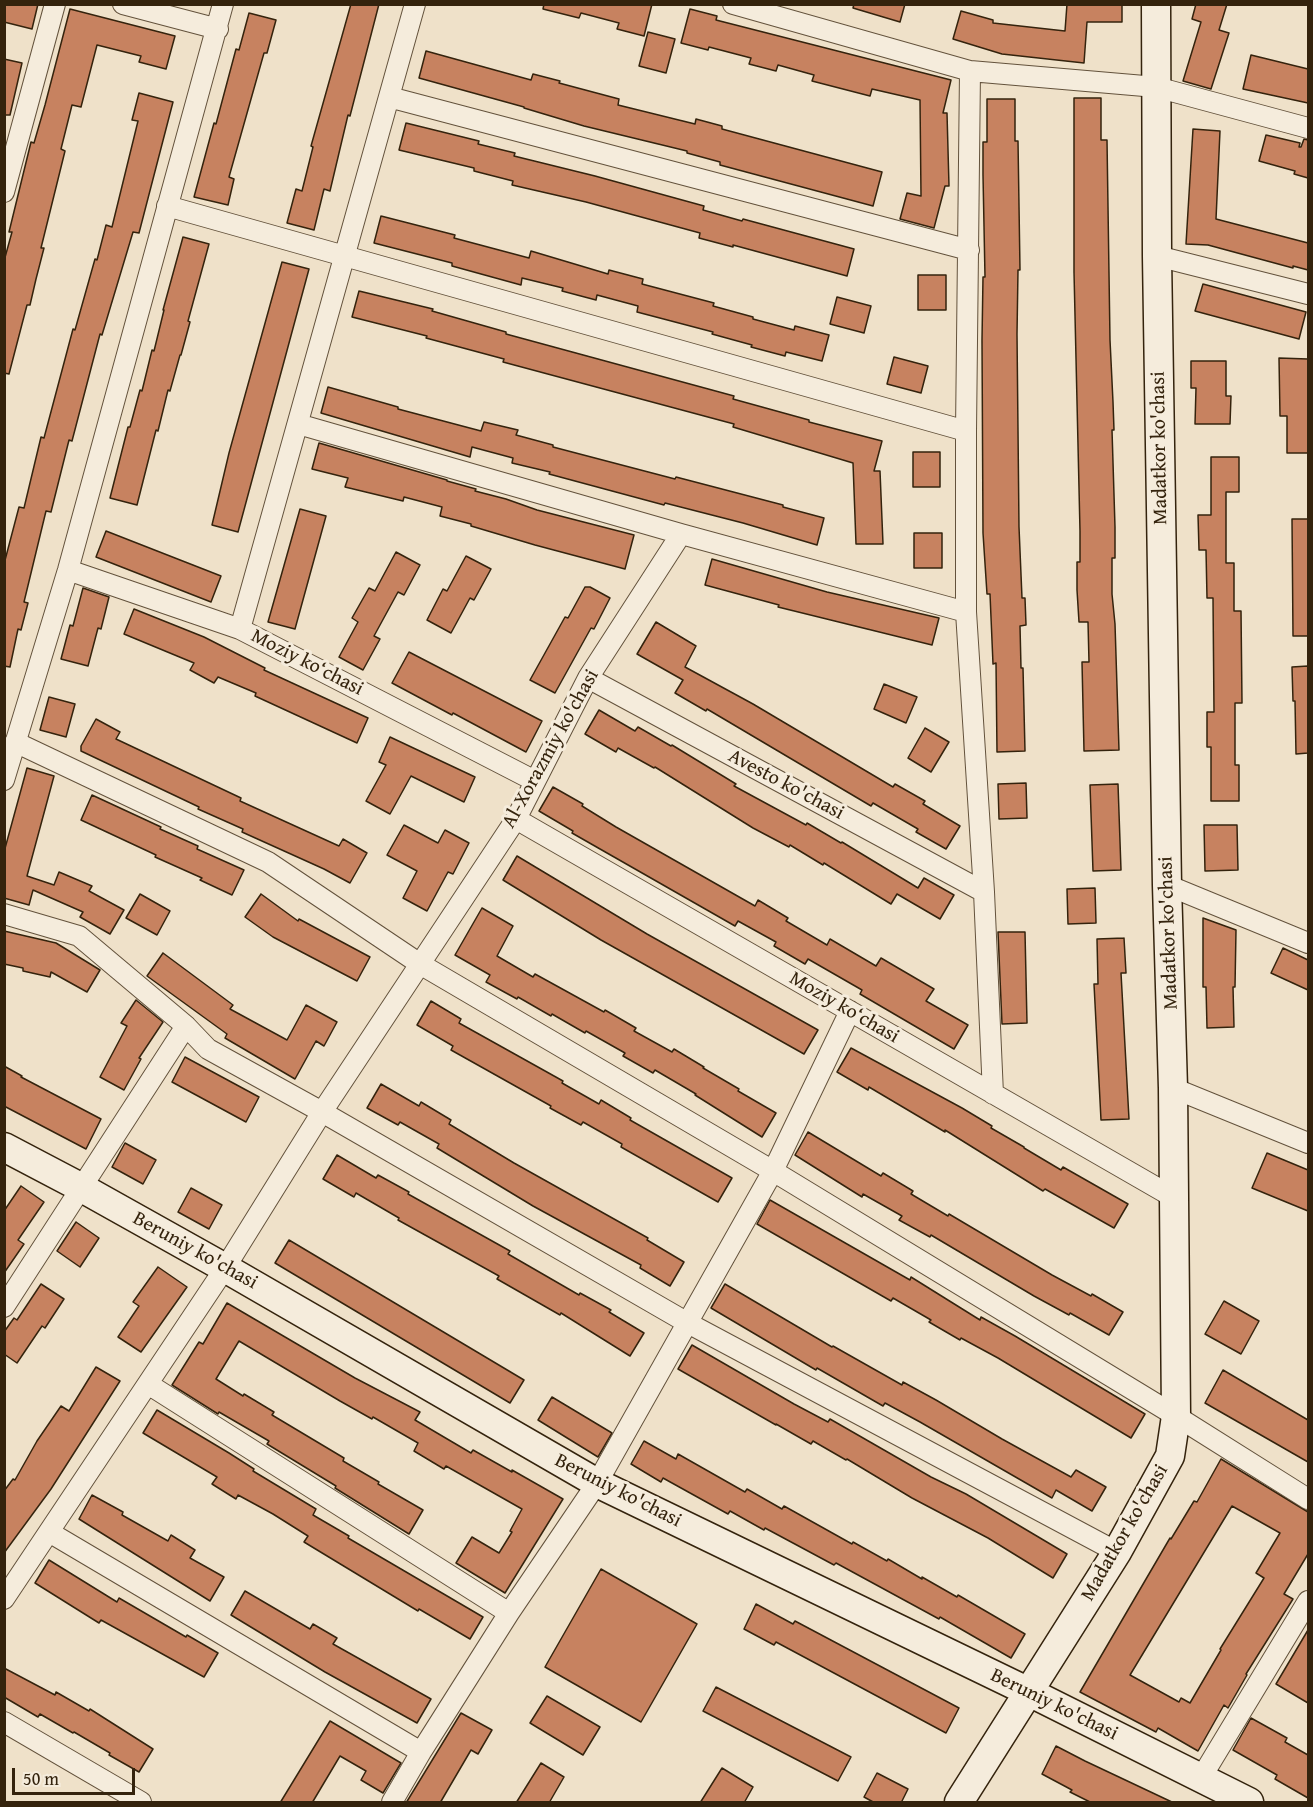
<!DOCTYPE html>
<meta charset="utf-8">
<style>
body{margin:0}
#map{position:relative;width:1313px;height:1807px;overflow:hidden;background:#efe1c9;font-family:"Gentium Book Plus",serif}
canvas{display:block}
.frame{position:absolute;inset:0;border:6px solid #34230d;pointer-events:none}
.scale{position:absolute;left:12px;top:1768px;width:123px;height:27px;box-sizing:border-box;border:3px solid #34230d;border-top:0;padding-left:8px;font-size:18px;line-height:21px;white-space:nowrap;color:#34230d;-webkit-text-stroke:4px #f5ecdc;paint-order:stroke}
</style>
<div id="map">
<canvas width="1313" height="1807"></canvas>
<div class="frame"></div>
<div class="scale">50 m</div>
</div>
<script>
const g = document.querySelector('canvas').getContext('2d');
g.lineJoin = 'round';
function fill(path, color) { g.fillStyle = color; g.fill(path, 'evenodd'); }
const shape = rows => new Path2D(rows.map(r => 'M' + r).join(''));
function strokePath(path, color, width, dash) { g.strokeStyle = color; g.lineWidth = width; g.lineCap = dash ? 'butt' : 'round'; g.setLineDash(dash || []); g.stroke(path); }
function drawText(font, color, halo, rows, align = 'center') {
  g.font = font + ' "Gentium Book Plus",serif'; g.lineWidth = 6; g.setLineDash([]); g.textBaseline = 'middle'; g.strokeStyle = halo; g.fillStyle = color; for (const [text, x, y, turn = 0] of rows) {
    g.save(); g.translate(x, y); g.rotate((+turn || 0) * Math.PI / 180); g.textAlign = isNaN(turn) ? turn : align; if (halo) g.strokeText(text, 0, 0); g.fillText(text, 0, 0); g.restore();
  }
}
const building = shape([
 [4,4,38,4,32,29,4,22,4,4],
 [351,4,379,4,350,116,348,115,330,191,324,189,314,230,287,223,296,189,302,191,313,147,311,146,351,4],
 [544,4,652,4,644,36,617,29,619,23,581,13,579,18,543,9,544,4],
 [854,4,905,4,900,22,853,8,854,4],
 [1067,4,1122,4,1122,22,1087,22,1084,63,1002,54,953,39,961,11,993,20,993,23,1065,31,1067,4],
 [1196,4,1227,4,1219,30,1229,33,1211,89,1183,81,1201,22,1192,19,1196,4],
 [70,9,175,36,166,69,139,62,141,56,97,45,81,107,72,105,61,149,65,151,41,248,44,248,36,279,30,305,27,305,9,374,4,373,4,261,12,232,9,232,31,142,34,143,45,105,70,9],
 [690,9,717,16,716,20,951,80,943,113,947,113,949,186,945,186,934,228,900,219,907,193,921,196,920,100,872,89,870,96,812,81,814,75,778,65,776,71,749,64,751,58,709,47,708,50,681,43,690,9],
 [249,13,276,20,267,53,264,53,229,177,234,179,228,205,194,197,214,123,216,124,236,49,239,50,249,13],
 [648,32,675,39,666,73,639,66,648,32],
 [426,51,531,80,533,74,560,81,559,83,619,99,618,105,695,124,696,119,722,126,722,129,882,172,873,206,720,165,720,162,687,153,687,151,584,126,524,108,524,107,419,78,426,51],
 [1251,55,1308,69,1308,103,1243,89,1251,55],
 [4,59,22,63,10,115,4,115,4,59],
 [139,93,173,102,139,233,133,232,102,335,100,334,72,441,69,440,51,512,46,511,24,602,28,603,21,630,18,629,10,667,4,666,4,564,19,507,24,508,41,437,44,438,73,329,75,330,95,259,97,260,106,225,112,227,138,121,132,120,139,93],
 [1074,98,1101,98,1101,140,1107,140,1110,340,1113,402,1114,430,1112,430,1115,527,1115,558,1112,558,1112,594,1115,624,1119,750,1084,751,1082,662,1089,662,1088,622,1079,622,1077,590,1077,562,1080,562,1080,531,1074,272,1074,98],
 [987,99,1015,99,1015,141,1018,141,1020,270,1018,270,1017,334,1019,527,1022,598,1025,598,1026,625,1020,626,1021,668,1023,668,1025,751,997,752,996,663,993,664,990,594,987,594,983,533,982,340,983,277,985,277,983,175,983,142,987,142,987,99],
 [406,123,479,141,478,144,515,153,514,156,595,176,704,206,703,210,742,221,743,219,854,249,847,276,733,245,733,247,699,238,700,233,586,202,512,185,513,181,474,171,474,168,399,150,406,123],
 [1193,129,1220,131,1216,219,1308,243,1308,270,1293,266,1293,268,1208,245,1186,244,1193,129],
 [1266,135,1300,143,1299,147,1301,147,1304,139,1308,140,1308,178,1294,174,1295,171,1259,161,1266,135],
 [381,216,455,235,454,238,529,258,531,251,608,274,609,270,643,279,642,284,714,303,713,306,753,317,753,319,794,330,795,326,829,335,822,361,786,352,785,356,751,347,752,345,712,334,713,332,637,312,638,306,597,295,596,300,562,291,563,288,522,278,521,285,452,266,452,263,374,243,381,216],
 [183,237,209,244,188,321,190,322,181,355,180,355,170,391,168,390,158,431,156,430,137,505,110,498,128,427,130,427,140,390,142,391,152,350,154,351,164,310,163,310,183,237],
 [282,262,309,269,238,532,212,525,229,453,282,262],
 [918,275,946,275,946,310,918,310,918,275],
 [1203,284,1306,312,1299,339,1195,311,1203,284],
 [359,291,433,309,432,311,506,332,506,334,734,396,733,399,809,420,809,422,882,441,874,471,880,471,883,544,856,544,853,463,733,427,734,424,503,362,504,359,426,338,427,336,352,317,359,291],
 [837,297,871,306,864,333,830,324,837,297],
 [894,357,928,366,921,393,887,384,894,357],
 [1279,358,1308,359,1308,453,1287,453,1287,416,1280,416,1279,358],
 [1191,361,1226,361,1226,396,1231,396,1230,424,1195,424,1196,388,1191,388,1191,361],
 [328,387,398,407,398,409,481,431,484,422,518,430,516,435,553,445,553,447,675,479,676,477,783,505,783,507,824,518,817,545,743,523,665,503,664,505,549,474,550,472,512,463,513,458,472,447,470,457,321,413,328,387],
 [319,443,447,480,447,481,476,489,475,491,506,499,537,510,634,535,625,569,535,545,471,526,471,524,440,516,442,507,404,497,403,501,345,487,348,478,312,469,319,443],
 [913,452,940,452,940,487,913,487,913,452],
 [1211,457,1239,457,1239,492,1226,492,1226,563,1234,563,1234,611,1241,611,1242,703,1235,703,1235,765,1239,765,1239,801,1211,801,1211,747,1207,747,1207,712,1214,712,1213,598,1207,598,1206,550,1199,550,1198,515,1211,515,1211,457],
 [300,509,326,516,295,629,268,622,300,509],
 [1292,519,1308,519,1308,636,1293,636,1292,519],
 [106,531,221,576,211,602,96,557,106,531],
 [914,533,942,533,942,568,914,568,914,533],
 [396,552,420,565,404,595,398,592,374,636,380,639,363,670,339,657,358,622,352,618,369,588,375,591,396,552],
 [466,556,491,569,474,600,470,598,451,633,427,620,443,589,447,591,466,556],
 [712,559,827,592,939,618,932,645,778,607,779,605,705,585,712,559],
 [585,587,590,587,610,598,594,629,591,628,555,693,530,680,565,617,568,618,585,587],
 [83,588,109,597,101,629,98,628,88,666,61,659,70,625,73,626,83,588],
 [134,609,204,637,265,668,264,670,368,718,357,743,255,696,256,693,218,677,214,683,190,670,194,663,124,634,134,609],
 [656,622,696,646,685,667,753,704,893,787,895,784,925,801,923,804,960,826,946,849,916,832,918,829,873,803,871,806,707,709,706,711,675,693,683,680,637,654,656,622],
 [409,652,542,721,526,752,453,713,452,715,392,683,409,652],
 [1308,666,1308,753,1296,754,1295,701,1293,701,1292,667,1308,666],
 [884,684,917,697,906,723,874,709,884,684],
 [49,697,75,704,66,737,40,730,49,697],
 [599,710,635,731,638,727,671,746,672,745,736,784,734,786,806,825,807,823,841,843,842,842,918,888,924,878,954,895,940,919,897,894,891,904,824,863,823,865,790,845,789,847,753,828,655,767,654,768,618,748,616,752,585,734,599,710],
 [96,719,120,732,116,739,241,798,240,801,339,846,343,839,367,853,350,883,324,869,242,832,243,829,198,809,199,807,81,751,81,746,96,719],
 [925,728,949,742,931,772,908,758,925,728],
 [390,737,475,777,464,802,411,776,390,814,366,801,386,765,379,762,390,737],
 [27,768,54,776,27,876,54,885,59,872,92,886,89,891,124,910,110,934,80,917,83,912,33,890,29,905,4,898,4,852,27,768],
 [1026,783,1027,818,999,819,998,784,1026,783],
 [1118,784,1121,870,1093,871,1090,785,1118,784],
 [553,787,583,804,582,806,616,827,755,906,758,900,788,918,786,921,827,945,830,939,876,966,881,958,934,989,926,1001,968,1025,954,1049,860,994,862,990,808,959,805,964,774,946,776,942,738,921,735,926,572,833,573,831,539,811,553,787],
 [92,795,161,827,160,829,198,846,197,849,244,870,232,895,200,880,202,878,155,857,156,855,81,820,92,795],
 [404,825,438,843,445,830,469,843,453,874,448,872,427,911,403,898,417,871,387,855,404,825],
 [1204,825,1237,825,1238,870,1205,871,1204,825],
 [517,856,647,934,818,1030,804,1054,601,940,503,880,517,856],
 [1095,888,1096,923,1068,924,1067,889,1095,888],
 [140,894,170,911,157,935,126,918,140,894],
 [261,894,298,921,299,919,370,957,357,981,273,937,245,917,261,894],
 [482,908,513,926,497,956,533,977,535,974,604,1012,605,1010,636,1028,634,1031,672,1052,674,1049,704,1067,703,1068,739,1089,738,1091,776,1113,762,1137,695,1095,696,1094,655,1070,653,1073,623,1056,625,1053,586,1031,585,1033,552,1014,551,1016,518,997,517,999,486,982,490,975,455,955,482,908],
 [1203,918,1236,930,1235,987,1233,987,1234,1027,1207,1028,1206,987,1203,987,1203,918],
 [4,931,56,943,100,970,87,992,51,972,50,977,23,971,23,968,4,964,4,931],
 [998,932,1025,932,1027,1023,1002,1024,998,932],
 [1124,938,1126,973,1121,973,1129,1119,1101,1120,1094,984,1098,984,1097,939,1124,938],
 [1283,948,1308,960,1308,990,1271,973,1283,948],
 [163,953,233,1005,230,1009,287,1040,306,1005,337,1022,324,1046,316,1041,295,1079,225,1038,227,1034,147,976,163,953],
 [136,1000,163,1022,139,1058,141,1059,124,1090,100,1077,127,1026,121,1023,136,1000],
 [431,1001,461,1019,459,1023,563,1081,562,1083,599,1104,601,1100,631,1118,630,1120,732,1178,718,1202,621,1147,622,1144,583,1122,581,1125,550,1108,551,1106,451,1050,453,1046,417,1025,431,1001],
 [851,1048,962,1108,992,1126,991,1128,1024,1147,1024,1148,1061,1170,1063,1167,1128,1204,1114,1228,1045,1189,1043,1191,945,1130,945,1132,869,1087,868,1090,837,1072,851,1048],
 [185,1057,259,1097,246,1122,172,1082,185,1057],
 [4,1066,22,1076,21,1077,101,1119,86,1149,4,1106,4,1066],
 [381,1084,419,1106,421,1102,451,1120,449,1124,514,1163,648,1238,647,1240,684,1262,670,1286,640,1268,641,1265,533,1206,437,1148,439,1144,400,1122,398,1125,367,1108,381,1084],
 [808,1132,881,1176,883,1173,913,1191,911,1194,948,1216,949,1214,1052,1275,1091,1296,1092,1294,1123,1312,1109,1335,1070,1313,1069,1315,1034,1296,931,1235,930,1237,899,1220,902,1216,863,1194,862,1197,795,1155,808,1132],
 [125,1143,156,1160,143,1184,112,1167,125,1143],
 [1267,1153,1308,1170,1308,1211,1252,1188,1267,1153],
 [337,1155,376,1178,378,1175,409,1192,408,1194,510,1251,508,1254,579,1295,580,1293,611,1310,609,1312,644,1333,630,1356,561,1313,560,1315,497,1279,499,1276,398,1220,399,1218,356,1193,354,1197,323,1179,337,1155],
 [21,1186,44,1202,18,1240,24,1244,4,1273,4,1211,21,1186],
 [191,1188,222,1205,209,1229,178,1212,191,1188],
 [770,1200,910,1280,911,1277,980,1320,981,1317,1015,1336,1145,1414,1131,1438,998,1358,961,1338,960,1340,929,1322,931,1320,893,1298,891,1301,757,1224,770,1200],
 [76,1222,99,1238,80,1267,57,1251,76,1222],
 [289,1240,524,1380,510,1403,275,1263,289,1240],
 [158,1267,187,1287,141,1352,118,1337,139,1306,133,1302,158,1267],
 [41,1284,64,1299,45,1328,42,1326,17,1363,4,1354,4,1332,14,1318,17,1320,41,1284],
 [725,1284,832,1347,833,1346,902,1385,903,1382,936,1400,1002,1439,1071,1477,1076,1470,1106,1487,1092,1511,1056,1490,1052,1498,920,1422,885,1403,883,1406,817,1368,816,1370,711,1308,725,1284],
 [1224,1301,1259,1321,1241,1354,1205,1334,1224,1301],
 [227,1303,355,1378,420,1412,415,1420,471,1453,473,1450,512,1472,512,1470,563,1499,505,1593,456,1563,472,1537,499,1553,512,1532,510,1531,522,1509,446,1466,444,1469,414,1451,418,1443,373,1417,372,1419,340,1401,239,1341,216,1379,243,1396,244,1394,274,1412,272,1415,344,1458,343,1461,379,1482,378,1484,423,1510,409,1534,335,1488,336,1486,267,1444,269,1441,219,1412,218,1414,172,1385,199,1342,203,1344,227,1303],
 [692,1345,794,1404,828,1422,830,1419,931,1477,966,1494,1067,1554,1053,1578,988,1538,912,1498,847,1459,846,1460,813,1441,811,1444,776,1424,776,1425,678,1369,692,1345],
 [96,1367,120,1381,51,1489,4,1553,4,1491,13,1479,15,1480,37,1441,61,1406,69,1411,96,1367],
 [1223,1370,1308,1420,1308,1462,1205,1403,1223,1370],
 [552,1397,612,1433,598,1457,538,1420,552,1397],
 [157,1410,229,1453,254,1469,253,1471,316,1509,313,1515,349,1536,348,1538,483,1617,470,1639,419,1609,418,1611,304,1542,308,1536,273,1514,238,1495,236,1499,212,1484,217,1477,143,1433,157,1410],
 [644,1441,676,1459,678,1454,745,1492,747,1489,782,1509,784,1506,852,1544,853,1542,887,1561,888,1559,922,1579,922,1577,957,1597,958,1595,1025,1634,1011,1658,940,1617,939,1619,836,1563,834,1565,765,1528,764,1530,730,1511,728,1514,663,1478,661,1482,631,1464,644,1441],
 [1221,1459,1308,1512,1308,1554,1284,1594,1293,1599,1246,1674,1247,1675,1228,1708,1224,1705,1198,1751,1158,1728,1156,1732,1080,1692,1170,1538,1171,1539,1194,1501,1197,1502,1221,1459],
 [1232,1506,1280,1533,1256,1573,1264,1578,1220,1649,1221,1650,1190,1703,1181,1698,1179,1702,1130,1675,1232,1506],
 [92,1495,123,1512,122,1515,168,1541,171,1535,195,1550,190,1558,224,1577,210,1601,79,1519,92,1495],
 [49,1560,117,1602,119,1598,186,1637,187,1635,218,1653,204,1677,101,1620,99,1623,35,1583,49,1560],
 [601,1569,697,1624,641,1722,545,1667,601,1569],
 [245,1591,310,1629,313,1624,337,1638,333,1644,431,1699,417,1723,325,1672,231,1615,245,1591],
 [756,1604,793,1624,795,1621,959,1708,946,1733,776,1642,774,1645,744,1629,756,1604],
 [1308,1630,1308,1703,1276,1684,1308,1630],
 [4,1668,55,1695,56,1692,89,1711,90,1709,153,1749,139,1772,109,1755,110,1753,74,1732,73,1733,40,1714,38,1717,4,1697,4,1668],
 [716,1687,851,1757,838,1781,703,1711,716,1687],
 [547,1696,600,1727,583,1755,530,1723,547,1696],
 [461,1713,492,1730,478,1754,471,1750,440,1803,406,1803,461,1713],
 [1251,1718,1287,1738,1285,1742,1308,1755,1308,1798,1275,1779,1277,1775,1233,1750,1251,1718],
 [330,1721,401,1763,383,1793,361,1780,366,1771,340,1756,312,1803,280,1803,330,1721],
 [1056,1746,1085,1761,1174,1803,1092,1803,1070,1792,1072,1790,1042,1774,1056,1746],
 [541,1763,564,1777,549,1803,516,1803,541,1763],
 [722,1768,753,1787,744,1803,700,1803,722,1768],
 [877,1773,908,1789,901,1803,875,1803,864,1797,877,1773]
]);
const street = shape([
 [123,4,218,29],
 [733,4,970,71,1156,87,1308,128],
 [970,71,966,431,966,612,984,892,993,1094],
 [389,97,969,250],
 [4,192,55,4],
 [167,206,966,431],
 [1157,256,1308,294],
 [298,424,681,534,966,612],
 [68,570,240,629,535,781],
 [240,629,415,4],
 [588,678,984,892],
 [15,742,268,862,420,964,773,1171,1176,1416,1308,1499],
 [4,780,68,570,223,4],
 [516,819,1173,1197],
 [1167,885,1308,943],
 [4,914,79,936,186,1026,208,1049,322,1112,686,1322,1117,1552],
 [1173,1088,1308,1143],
 [4,1307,186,1026],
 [148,1384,509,1613],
 [49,1532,421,1752],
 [4,1599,225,1268,322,1112,516,819,588,678,681,534],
 [4,1722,141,1802],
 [1201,1778,1308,1601],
 [392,1802,421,1752,509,1613,597,1483,773,1171,850,1011]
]);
const secondary = shape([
 [4,1147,82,1188,225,1268,597,1483,1029,1692,1249,1802],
 [959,1802,1117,1552,1170,1456,1176,1416,1173,1088,1167,885,1157,256,1156,4]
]);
const streetNames = [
 ["Madatkor ko'chasi",1160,448,-91],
 ["Moziy ko‘chasi",307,663,27],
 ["Al-Xorazmiy ko'chasi",551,749,-61],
 ["Avesto ko'chasi",786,785,28],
 ["Madatkor ko'chasi",1169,933,-92],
 ["Moziy ko‘chasi",844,1008,30],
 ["Beruniy ko'chasi",195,1251,29],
 ["Beruniy ko'chasi",618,1491,27],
 ["Madatkor ko'chasi",1125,1533,-60],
 ["Beruniy ko'chasi",1054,1705,26]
];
fill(building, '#c78260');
strokePath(building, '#34230d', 1.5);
strokePath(street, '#63523c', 22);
strokePath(secondary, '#34230d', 31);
strokePath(street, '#f5ecdc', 20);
strokePath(secondary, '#f5ecdc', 28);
drawText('20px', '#34230d', '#f5ecdc', streetNames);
</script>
